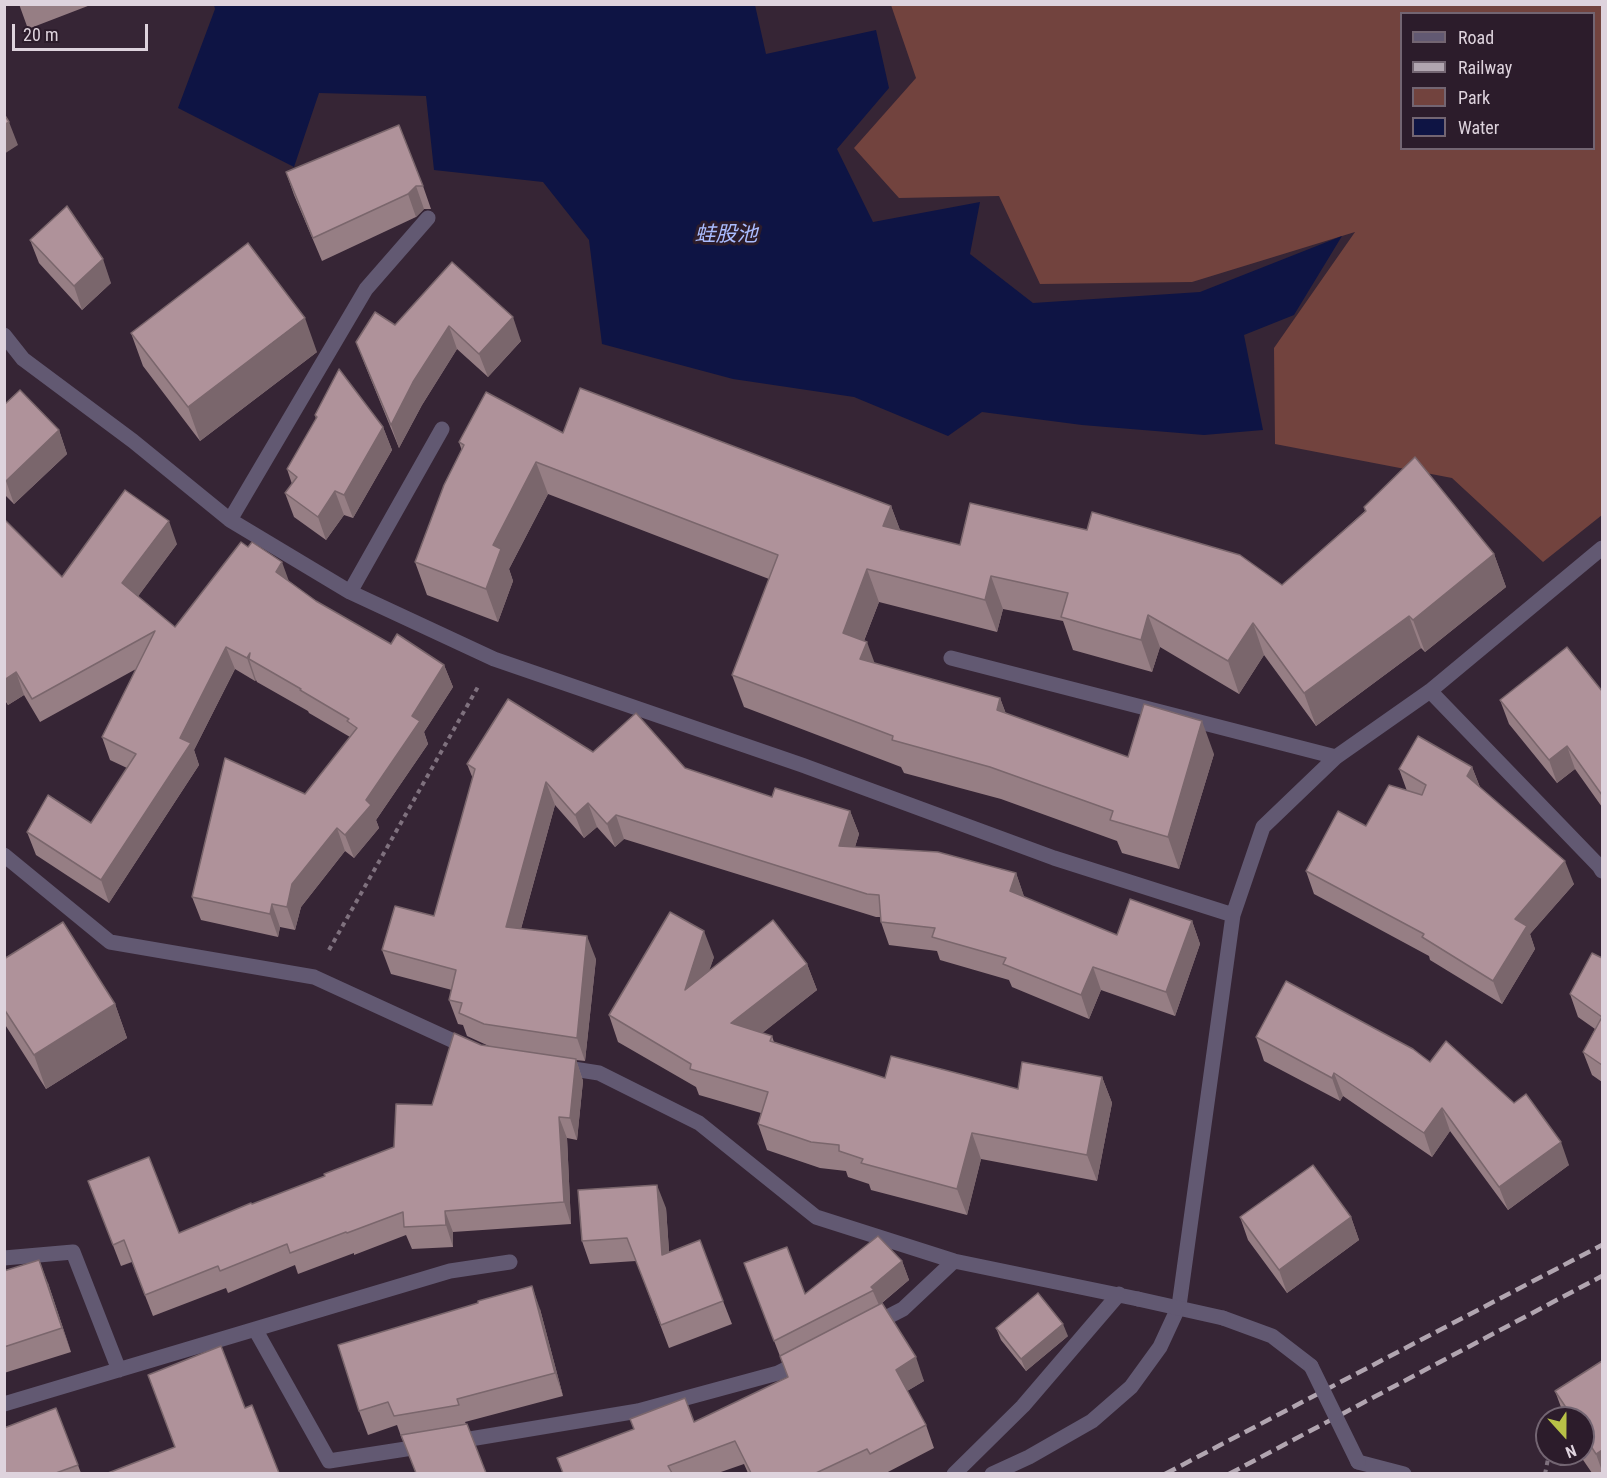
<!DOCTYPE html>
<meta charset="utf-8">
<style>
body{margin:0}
#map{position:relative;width:1607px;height:1478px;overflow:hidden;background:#362535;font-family:"Roboto Condensed",sans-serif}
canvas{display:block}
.frame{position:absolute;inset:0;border:6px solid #ded3dd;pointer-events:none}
.legend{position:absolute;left:1400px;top:12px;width:195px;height:138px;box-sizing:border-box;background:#2c1c2b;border:2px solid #736572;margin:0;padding:8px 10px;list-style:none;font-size:18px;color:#ded3dd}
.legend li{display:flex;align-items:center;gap:12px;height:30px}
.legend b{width:30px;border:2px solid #736572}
.north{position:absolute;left:1535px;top:1406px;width:60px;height:60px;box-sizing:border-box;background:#2c1c2b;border:2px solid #736572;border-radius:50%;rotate:159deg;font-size:16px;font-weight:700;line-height:24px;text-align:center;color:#ded3dd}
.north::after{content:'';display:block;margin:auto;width:21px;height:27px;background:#b8c147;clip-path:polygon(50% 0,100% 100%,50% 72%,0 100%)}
.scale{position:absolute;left:12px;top:24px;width:136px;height:27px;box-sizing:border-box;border:3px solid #ded3dd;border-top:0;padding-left:8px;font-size:18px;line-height:21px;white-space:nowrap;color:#ded3dd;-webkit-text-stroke:4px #2c1c2b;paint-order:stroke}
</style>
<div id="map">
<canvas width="1607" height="1478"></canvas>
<div class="frame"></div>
<ul class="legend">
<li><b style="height:8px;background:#625972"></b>Road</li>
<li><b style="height:8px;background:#b1a5b0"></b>Railway</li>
<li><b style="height:16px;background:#72433e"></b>Park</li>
<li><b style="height:16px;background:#0e1444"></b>Water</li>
</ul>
<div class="north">N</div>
<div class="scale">20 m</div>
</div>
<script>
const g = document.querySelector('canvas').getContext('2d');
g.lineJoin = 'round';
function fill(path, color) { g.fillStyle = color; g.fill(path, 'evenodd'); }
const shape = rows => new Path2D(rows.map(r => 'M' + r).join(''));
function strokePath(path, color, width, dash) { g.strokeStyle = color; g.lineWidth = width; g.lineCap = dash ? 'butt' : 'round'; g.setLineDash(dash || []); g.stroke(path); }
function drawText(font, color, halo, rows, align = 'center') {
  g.font = font + ' "Roboto Condensed","Noto Sans JP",sans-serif'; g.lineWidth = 6; g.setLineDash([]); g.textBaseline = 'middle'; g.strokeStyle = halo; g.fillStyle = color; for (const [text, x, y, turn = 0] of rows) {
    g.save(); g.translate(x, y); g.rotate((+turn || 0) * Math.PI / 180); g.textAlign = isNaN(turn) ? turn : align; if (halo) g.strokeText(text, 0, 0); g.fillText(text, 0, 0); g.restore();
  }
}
const green = shape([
 [891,5,1602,5,1602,515,1543,562,1452,478,1275,444,1274,348,1355,232,1192,282,1040,284,999,196,899,198,854,148,916,78],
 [1402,14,1594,14,1594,148,1402,148]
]);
const water = shape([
 [214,5,755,5,766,54,876,30,889,88,837,149,873,222,980,202,970,254,1033,303,1200,292,1342,236,1294,315,1244,335,1263,430,1204,435,1082,425,982,412,948,436,854,397,733,379,602,344,589,240,543,182,434,170,426,96,319,93,294,167,178,108,215,9]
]);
const path = shape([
 [329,950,479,685],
 [1545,1474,1549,1454]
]);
const minor = shape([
 [4,335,23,359,133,441,230,520,350,592,494,659,802,765,1054,858,1233,915],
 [230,520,366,289,428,218],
 [350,592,442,429],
 [951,658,1336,757],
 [1430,691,1599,866,1602,871],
 [4,855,110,942,314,977,471,1049],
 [561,1067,599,1073,699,1123,816,1217,954,1261,1138,1299],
 [4,1258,73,1252,119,1370],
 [1223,1318,1272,1336,1311,1366],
 [874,1324,903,1309,954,1261],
 [255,1329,329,1461,425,1446],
 [4,1404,450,1271,510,1262],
 [452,1442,638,1411,778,1373,802,1361],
 [1358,1462,1404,1474],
 [954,1474,1023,1406,1119,1294],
 [992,1474,1029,1457,1092,1421,1131,1387,1160,1347,1179,1306,1233,915,1263,827,1336,757,1430,691,1602,548]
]);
const rail = shape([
 [1165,1474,1602,1245],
 [1229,1474,1602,1276]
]);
const minorBridge = shape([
 [1138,1299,1223,1318],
 [1311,1366,1358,1462]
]);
const wall = shape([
 [19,4,93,4,28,29],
 [286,172,423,186,431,209,424,209,416,217,322,261,294,195],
 [30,240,111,283,82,310,39,263],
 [452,262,521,341,488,377,457,349,422,405,399,448,365,365,356,342,395,325],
 [131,333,317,352,200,441,143,366],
 [4,405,59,430,67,454,14,504,4,494],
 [315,415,383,427,392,450,353,518,344,515,326,540,294,517,285,493,292,484,287,469,316,419],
 [563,433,891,506,900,530,960,545,1282,585,1365,511,1364,507,1494,554,1506,587,1425,652,1421,648,1316,726,1264,655,1239,694,1160,647,1152,672,1073,650,1063,621,1003,609,997,632,879,602,864,641,874,663,1000,698,1006,714,1128,757,1214,754,1179,869,1122,853,1117,841,1001,799,904,773,901,767,744,707,732,675,769,579,548,494,509,569,513,581,498,622,427,595,415,562,462,451,459,442],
 [4,519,62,577,177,544,138,596,175,627,289,581,316,601,391,644,444,665,453,687,424,732,428,744,376,820,379,828,354,858,345,851,301,907,295,930,280,927,278,937,201,920,192,897,305,794,350,737,309,713,308,711,257,682,256,680,255,681,235,669,194,750,199,765,109,903,36,855,27,832,91,823,127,768,110,760,102,737,136,669,40,722,24,695,8,705,4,699],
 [1602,691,1602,807,1575,769,1557,783,1509,724,1500,700],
 [593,752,685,768,772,797,850,811,859,834,855,847,1016,873,1024,897,1117,935,1192,921,1200,944,1175,1016,1101,990,1089,1019,1012,987,1009,980,940,960,937,951,889,945,881,922,880,917,876,917,624,839,615,847,597,827,584,838,555,805,521,929,596,959,585,1061,576,1060,583,1081,577,1140,567,1138,571,1224,453,1232,453,1247,412,1249,406,1235,354,1255,354,1253,298,1274,295,1265,228,1293,226,1288,153,1316,132,1262,121,1266,88,1181,179,1233,325,1176,394,1147,432,1105,481,1045,491,1047,467,1036,463,1025,458,1024,449,1000,452,990,391,974,382,950,434,916,473,779,467,764],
 [1472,767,1480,787,1574,884,1530,934,1535,949,1502,1004,1430,960,1429,956,1314,894,1306,871,1366,826,1407,791,1399,769],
 [714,957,709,970,807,964,817,990,762,1033,772,1036,774,1042,885,1078,1018,1089,1102,1077,1112,1103,1097,1181,981,1159,967,1215,871,1190,869,1184,848,1177,846,1171,820,1168,767,1150,758,1124,761,1113,699,1095,696,1087,618,1042,609,1015],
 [1602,958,1602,1082,1592,1075,1583,1052,1595,1029,1578,1017,1570,994],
 [4,959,115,1004,127,1038,46,1089,4,1023],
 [1286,981,1569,1165,1508,1210,1450,1131,1432,1157,1343,1096,1340,1101,1264,1061,1256,1037],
 [666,1208,669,1252,723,1301,732,1324,669,1348,636,1261,590,1264,582,1241],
 [1240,1217,1351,1217,1359,1240,1287,1293,1248,1240],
 [902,1261,909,1280,882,1303,924,1381,907,1391,926,1425,934,1448,886,1473,876,1473,875,1472,873,1473,748,1473,744,1464,718,1473,563,1473,694,1422,788,1377,744,1263,805,1294],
 [4,1271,48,1283,71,1352,4,1373],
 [540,1309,563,1396,465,1422,466,1424,402,1439,397,1425,368,1435,359,1411],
 [996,1328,1068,1336,1026,1371,1001,1340],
 [1602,1361,1602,1473,1592,1473,1579,1454,1583,1454,1583,1418,1565,1418,1555,1391],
 [56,1408,81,1473,4,1473]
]);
const shadedWall = shape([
 [9,122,18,145,4,154,4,125],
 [416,186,424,209,416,217,408,194],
 [103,259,111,283,82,310,74,286],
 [513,317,521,341,488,377,479,354],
 [305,318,317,352,200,441,188,407],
 [449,326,457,349,422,405,399,448,391,425,413,382],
 [383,427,392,450,353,518,344,495],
 [59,430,67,454,14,504,6,481],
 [536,462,548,494,509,569,513,581,498,622,486,589,493,545],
 [335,491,344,515,326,540,318,517],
 [891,506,903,538,883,526],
 [169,521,177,544,131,606,122,583],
 [1494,554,1506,587,1425,652,1413,620],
 [282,562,290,584,276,572],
 [867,569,879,602,854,666,843,633],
 [991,576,1003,609,997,632,985,600],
 [1148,615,1160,647,1152,672,1141,640],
 [1409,616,1421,648,1316,726,1304,693],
 [1253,623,1264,655,1239,694,1228,661],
 [867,642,879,675,860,659],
 [226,647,235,669,194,750,199,765,109,903,101,880,180,738],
 [250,653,249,659,256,680,255,681,247,658],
 [444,665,453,687,424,732,428,744,376,820,379,828,354,858,345,835,366,800,412,716],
 [16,672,24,695,8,705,4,695,4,680],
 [1000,698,1012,730,997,710],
 [1202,721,1214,754,1179,869,1168,837],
 [1567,746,1575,769,1557,783,1549,760],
 [1472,767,1481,790,1467,776],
 [546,782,555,805,515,950,506,927],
 [588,803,597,827,584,838,575,815],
 [850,811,859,834,848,869,839,846],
 [616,815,624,839,615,847,607,824],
 [337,828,345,851,301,907,295,930,287,907,292,884],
 [1565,861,1574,884,1530,934,1535,949,1502,1004,1493,981,1515,919],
 [1016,873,1024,896,1019,915,1010,891],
 [272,904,280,927,278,937,270,914],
 [1192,921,1200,944,1175,1016,1166,992],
 [704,931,714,957,694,1016,685,990],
 [587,936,596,959,585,1061,577,1038],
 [807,964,817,990,741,1050,731,1023],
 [1093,967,1101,990,1089,1019,1081,995],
 [115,1004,127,1038,46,1089,34,1055],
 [576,1059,583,1081,577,1140,570,1118],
 [1334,1073,1343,1096,1340,1101,1332,1078],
 [1102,1077,1112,1103,1097,1181,1087,1155],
 [1442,1108,1450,1131,1432,1157,1424,1133],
 [559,1117,567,1138,571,1224,564,1202],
 [972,1133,981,1159,967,1215,957,1189],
 [1561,1142,1569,1165,1508,1210,1499,1187],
 [657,1185,666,1208,671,1278,662,1255],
 [445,1211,453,1232,453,1247,446,1225],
 [1351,1217,1359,1240,1287,1293,1279,1270],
 [39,1260,48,1283,71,1352,62,1328],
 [902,1261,909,1280,879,1305,871,1287],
 [532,1286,540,1309,563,1396,555,1373],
 [1063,1324,1068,1336,1026,1371,1021,1359],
 [916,1357,924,1381,904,1393,896,1370],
 [1602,1450,1602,1471,1596,1454]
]);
const building = shape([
 [4,114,9,122,4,125,4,114],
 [399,125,423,186,416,186,408,194,313,238,286,172,399,125],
 [67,206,103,259,74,286,30,240,67,206],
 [248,243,305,318,188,407,131,333,248,243],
 [452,262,513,317,479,354,449,326,413,382,391,425,356,342,375,312,395,325,452,262],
 [339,369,383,427,344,495,335,491,318,517,285,493,297,477,287,469,317,417,315,415,339,369],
 [580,388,891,506,883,526,960,545,970,503,1087,530,1092,512,1240,555,1282,585,1366,511,1364,507,1415,457,1494,554,1413,620,1409,616,1304,693,1253,623,1228,661,1148,615,1141,640,1061,617,1068,593,991,576,985,600,867,569,843,633,867,642,860,659,1000,698,997,710,1128,757,1144,704,1202,721,1168,837,1110,820,1113,811,990,767,892,740,893,736,732,675,778,555,536,462,493,545,501,549,486,589,415,562,444,485,464,445,459,442,486,392,563,433,580,388],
 [20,390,59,430,6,481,4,479,4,405,20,390],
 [125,490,169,521,122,583,175,627,241,542,248,547,252,542,282,562,276,572,316,601,391,644,397,634,444,665,412,716,420,721,366,800,371,805,345,835,337,828,292,884,287,907,272,904,270,914,192,897,225,758,305,794,357,728,347,721,349,719,300,690,301,689,249,659,250,653,247,658,226,647,180,738,191,743,101,880,27,832,48,795,91,823,136,754,102,737,155,631,32,699,16,672,4,680,4,519,62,577,125,490],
 [1567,647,1602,691,1602,795,1567,746,1549,760,1500,700,1567,647],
 [508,699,593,752,636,713,685,768,772,797,775,788,850,811,839,846,938,852,1016,873,1010,891,1117,935,1130,899,1192,921,1166,992,1093,967,1081,995,1003,964,1006,958,932,937,935,928,881,922,879,895,867,894,616,815,607,824,588,803,575,815,546,782,506,927,587,936,577,1038,484,1024,459,1013,462,1003,449,1000,456,970,382,950,395,906,434,916,475,769,467,764,508,699],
 [1418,736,1472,767,1467,776,1565,861,1515,919,1527,926,1493,981,1422,937,1424,934,1306,871,1338,811,1366,826,1389,785,1422,795,1426,785,1399,769,1418,736],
 [670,912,704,931,685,990,773,920,807,964,731,1023,772,1036,770,1041,885,1078,891,1056,1018,1089,1022,1062,1102,1077,1087,1155,972,1133,957,1189,861,1163,863,1159,839,1151,839,1145,811,1142,758,1124,768,1092,690,1069,691,1064,609,1015,670,912],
 [63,922,115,1004,34,1055,4,1009,4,959,63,922],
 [1592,953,1602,958,1602,1065,1583,1052,1602,1017,1570,994,1592,953],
 [1286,981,1413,1049,1430,1062,1446,1041,1514,1103,1526,1094,1561,1142,1499,1187,1442,1108,1424,1133,1334,1073,1332,1078,1256,1037,1286,981],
 [454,1033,481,1045,576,1059,570,1118,559,1117,564,1202,445,1211,446,1225,404,1227,403,1212,347,1233,346,1232,290,1253,287,1244,220,1271,218,1266,145,1295,124,1240,113,1245,88,1181,149,1157,179,1233,251,1203,252,1204,325,1176,324,1174,394,1147,396,1104,432,1105,454,1033],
 [1313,1165,1351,1217,1279,1270,1240,1217,1313,1165],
 [657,1185,662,1255,700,1240,723,1301,661,1325,627,1238,582,1241,578,1190,657,1185],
 [878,1236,902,1261,871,1287,874,1290,774,1341,744,1263,787,1247,805,1294,878,1236],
 [39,1260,62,1328,4,1347,4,1271,39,1260],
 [532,1286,555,1373,457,1399,459,1405,394,1416,388,1402,359,1411,338,1345,478,1303,478,1301,532,1286],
 [1038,1293,1063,1324,1021,1359,996,1328,1038,1293],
 [882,1303,916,1357,896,1370,926,1425,870,1454,867,1449,816,1473,751,1473,735,1441,668,1466,672,1473,563,1473,557,1458,634,1429,630,1419,685,1398,694,1422,788,1377,780,1356,882,1303],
 [221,1346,245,1408,252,1405,279,1473,108,1473,175,1447,148,1375,221,1346],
 [1602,1361,1602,1450,1596,1454,1583,1434,1583,1418,1573,1418,1555,1391,1602,1361],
 [56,1408,78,1465,56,1473,4,1473,4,1428,56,1408],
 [467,1424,486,1473,416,1473,401,1435,467,1424]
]);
const waterNames = [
 ["蛙股池",726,236]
];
fill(green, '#72433e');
fill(water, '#0e1444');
strokePath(path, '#7f717e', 4, [4.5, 4.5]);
strokePath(minor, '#625972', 15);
strokePath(rail, '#b1a5b0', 4.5, [12, 6]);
strokePath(minorBridge, '#625972', 15);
fill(wall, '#967e84');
fill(shadedWall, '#7a666c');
fill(building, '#af929a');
strokePath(building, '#7a666c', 1.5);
drawText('italic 21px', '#aabcfe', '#2c1c2b', waterNames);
</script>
